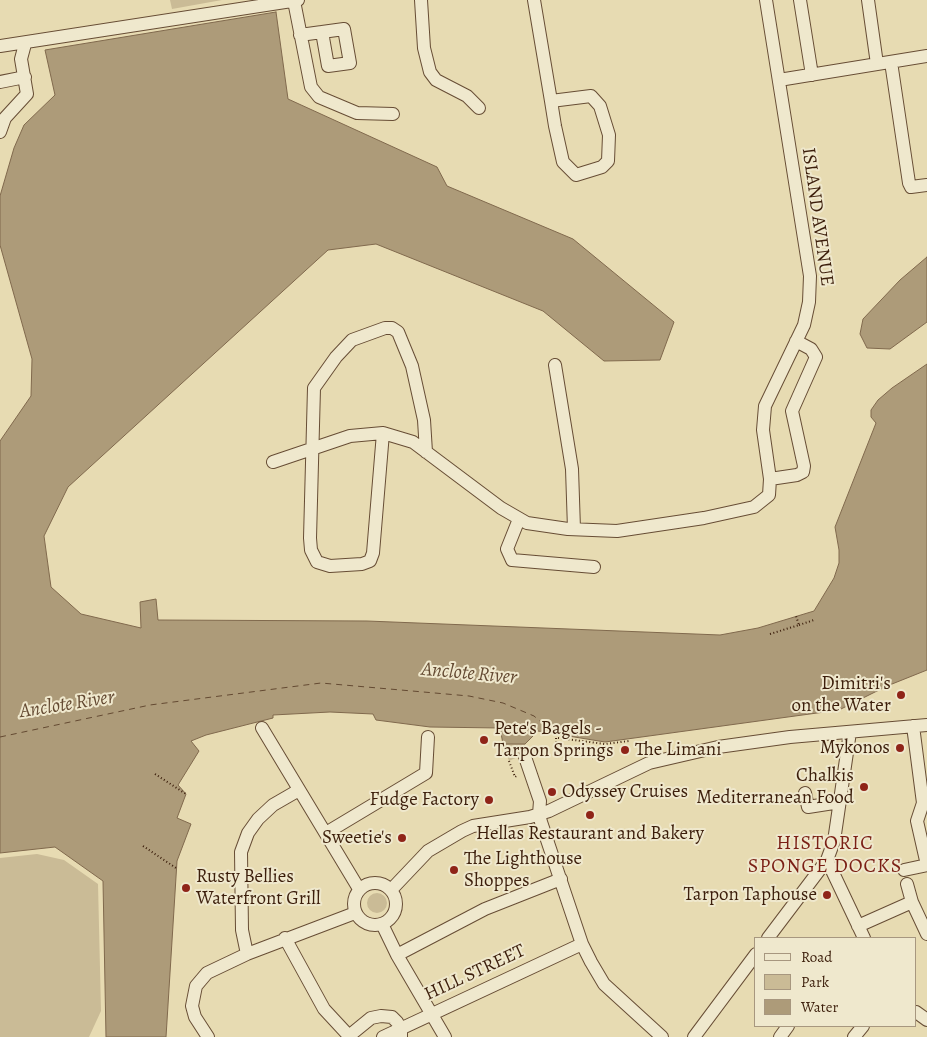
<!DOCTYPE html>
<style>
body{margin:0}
#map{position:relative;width:927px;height:1037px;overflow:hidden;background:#e7dbb2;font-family:Alegreya,serif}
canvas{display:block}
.legend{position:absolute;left:754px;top:937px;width:162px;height:90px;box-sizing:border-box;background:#efe8cd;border:1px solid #a7977f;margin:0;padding:6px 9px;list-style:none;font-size:15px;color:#3c1e0b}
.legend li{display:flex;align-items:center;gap:10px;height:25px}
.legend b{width:25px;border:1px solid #a7977f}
</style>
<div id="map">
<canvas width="927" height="1037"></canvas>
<ul class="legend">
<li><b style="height:6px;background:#efe8cd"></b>Road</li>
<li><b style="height:14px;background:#cabb96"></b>Park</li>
<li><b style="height:14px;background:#ad9b79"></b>Water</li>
</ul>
</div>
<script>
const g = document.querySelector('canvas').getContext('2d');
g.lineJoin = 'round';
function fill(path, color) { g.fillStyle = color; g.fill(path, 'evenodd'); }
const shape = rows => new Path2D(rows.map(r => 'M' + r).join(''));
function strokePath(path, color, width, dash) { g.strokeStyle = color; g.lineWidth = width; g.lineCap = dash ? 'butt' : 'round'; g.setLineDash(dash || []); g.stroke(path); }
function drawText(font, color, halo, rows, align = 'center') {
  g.font = font + ' Alegreya,serif'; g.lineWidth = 4; g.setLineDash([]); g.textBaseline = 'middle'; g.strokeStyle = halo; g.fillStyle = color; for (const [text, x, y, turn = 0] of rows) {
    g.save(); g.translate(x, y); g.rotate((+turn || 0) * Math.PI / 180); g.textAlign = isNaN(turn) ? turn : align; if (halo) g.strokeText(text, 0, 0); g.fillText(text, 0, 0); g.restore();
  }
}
const green = shape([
 [170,0,222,0,172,9],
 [503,744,525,744,528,752,509,761],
 [37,854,64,860,98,884,101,1011,89,1037,0,1037,0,858],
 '367 903a10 10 0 1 1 20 0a10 10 0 1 1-20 0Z'
]);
const water = shape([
 [276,12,288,99,437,167,447,186,573,239,674,322,660,360,604,361,543,311,376,244,328,250,68,487,44,536,51,587,81,614,141,628,140,602,156,599,158,620,367,621,720,635,758,628,814,611,834,578,839,563,839,550,835,527,876,423,871,417,871,410,878,400,892,388,927,364,927,670,887,686,839,710,605,742,538,731,525,744,503,744,500,728,430,727,376,720,373,714,330,712,273,715,273,718,206,735,191,741,199,751,178,785,186,794,177,818,191,824,177,861,166,1037,106,1037,103,881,55,847,0,853,0,441,31,396,32,359,0,245,0,196,14,148,24,125,55,95,45,50,276,12],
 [927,257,927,322,890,349,867,348,860,334,863,319,900,280,927,257]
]);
const ferry = shape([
 [0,737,150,705,321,683,469,696,503,703,534,716,555,734]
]);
const path = shape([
 [799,625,814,620],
 [770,634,799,625,796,616],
 [556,738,557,750],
 [558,738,605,744,629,741],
 [509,761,515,777,518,775],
 [155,774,186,794],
 [143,846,176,868]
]);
const minor = shape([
 [421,0,424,48,430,72,436,80,467,96,479,108],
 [534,0,551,101,555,126,563,162,576,175,602,167,608,161,609,135,600,106,591,96,551,101],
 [800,0,812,75],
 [868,0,877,64],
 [294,1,311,87,319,97,357,113,393,114],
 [300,35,344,29,350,63,328,66,322,32],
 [0,46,298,0],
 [891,62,909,183,911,187,927,185],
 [779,80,927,56],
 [0,82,25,77],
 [0,132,5,118,27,94,21,59,25,44],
 [555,365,572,469,574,529],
 [383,433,373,553,370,561,362,564,330,566,317,562,311,550,310,538,314,388,336,357,352,340,385,328,392,328,398,332,412,366,424,420,426,452],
 [273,462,350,436,383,433,413,442,501,508,527,523,568,529,617,531,704,518,754,507,769,495,770,479,763,430,765,406,804,325,809,302,810,276,766,0],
 [770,479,797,475,803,472,804,466,792,411,816,357,811,349,796,341],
 [519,519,507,549,512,560,594,567],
 [262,728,359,889],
 [525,757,540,801,539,814,541,822,582,944,591,962,604,984,662,1037],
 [805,793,808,807,840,802],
 [326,833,426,773,428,737],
 [827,860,864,938],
 [904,870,927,865,917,821,923,803,913,726],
 '354 904a21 21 0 1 1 42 0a21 21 0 1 1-42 0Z',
 [907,884,912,902],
 [391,890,428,851,462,831,473,826,530,817,549,811,649,763,718,747,790,737,927,725],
 [382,924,397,955,445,1037],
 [858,926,912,902,927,934],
 [285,938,324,1009,350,1037],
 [768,938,827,860,834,841,850,732],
 [247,954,242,930,241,852,248,833,258,819,273,805,299,790],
 [397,955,485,909,561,879],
 [916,1012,927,1020],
 [349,1036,371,1018,381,1016,392,1017,397,1022,401,1029,401,1037],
 [208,1037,195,1017,192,1006,196,986,207,973,247,954,355,913],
 [383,1037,582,944],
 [694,1037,756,954],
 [780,1037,788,1026],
 [854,1037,863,1026]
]);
const markers = [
 [901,695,5,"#8f2418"],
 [484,740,5,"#8f2418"],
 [900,748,5,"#8f2418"],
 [625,750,5,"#8f2418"],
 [864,787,5,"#8f2418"],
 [552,792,5,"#8f2418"],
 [489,800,5,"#8f2418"],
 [590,815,5,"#8f2418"],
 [402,838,5,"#8f2418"],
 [454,870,5,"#8f2418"],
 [186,888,5,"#8f2418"],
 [827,895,5,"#8f2418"]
];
const streetNames = [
 ["ISLAND AVENUE",817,217,82],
 ["HILL STREET",475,973,-25]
];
const poiNames = [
 ["Dimitri's",891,684],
 ["on the Water",891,706],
 ["Pete's Bagels -",494,729,"left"],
 ["Tarpon Springs",494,751,"left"],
 ["Mykonos",890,748],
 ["The Limani",635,750,"left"],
 ["Chalkis",854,776],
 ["Mediterranean Food",854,798],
 ["Odyssey Cruises",562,792,"left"],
 ["Fudge Factory",479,800],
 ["Hellas Restaurant and Bakery",590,834,"center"],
 ["Sweetie's",392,838],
 ["The Lighthouse",464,859,"left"],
 ["Shoppes",464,881,"left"],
 ["Rusty Bellies",196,877,"left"],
 ["Waterfront Grill",196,899,"left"],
 ["Tarpon Taphouse",817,895]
];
const waterNames = [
 ["Anclote River",469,674,5],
 ["Anclote River",67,705,-9]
];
const neighbourhoodNames = [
 ["HISTORIC",825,844],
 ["SPONGE DOCKS",825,867]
];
fill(green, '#cabb96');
fill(water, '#ad9b79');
strokePath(water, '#80694d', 1);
strokePath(ferry, '#644a32', 1, [6, 5]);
strokePath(minor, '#674d35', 14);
strokePath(path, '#3c1e0b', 2, [1, 2.5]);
strokePath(minor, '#efe8cd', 12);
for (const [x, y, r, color] of markers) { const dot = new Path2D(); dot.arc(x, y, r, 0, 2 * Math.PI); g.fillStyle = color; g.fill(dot); strokePath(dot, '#efe8cd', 2); }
drawText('19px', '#3c1e0b', '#efe8cd', streetNames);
drawText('19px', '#3c1e0b', '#efe8cd', poiNames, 'right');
drawText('italic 20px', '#644a32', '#efe8cd', waterNames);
g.letterSpacing = '1px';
drawText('20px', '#7a1f14', '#efe8cd', neighbourhoodNames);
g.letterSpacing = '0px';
</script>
